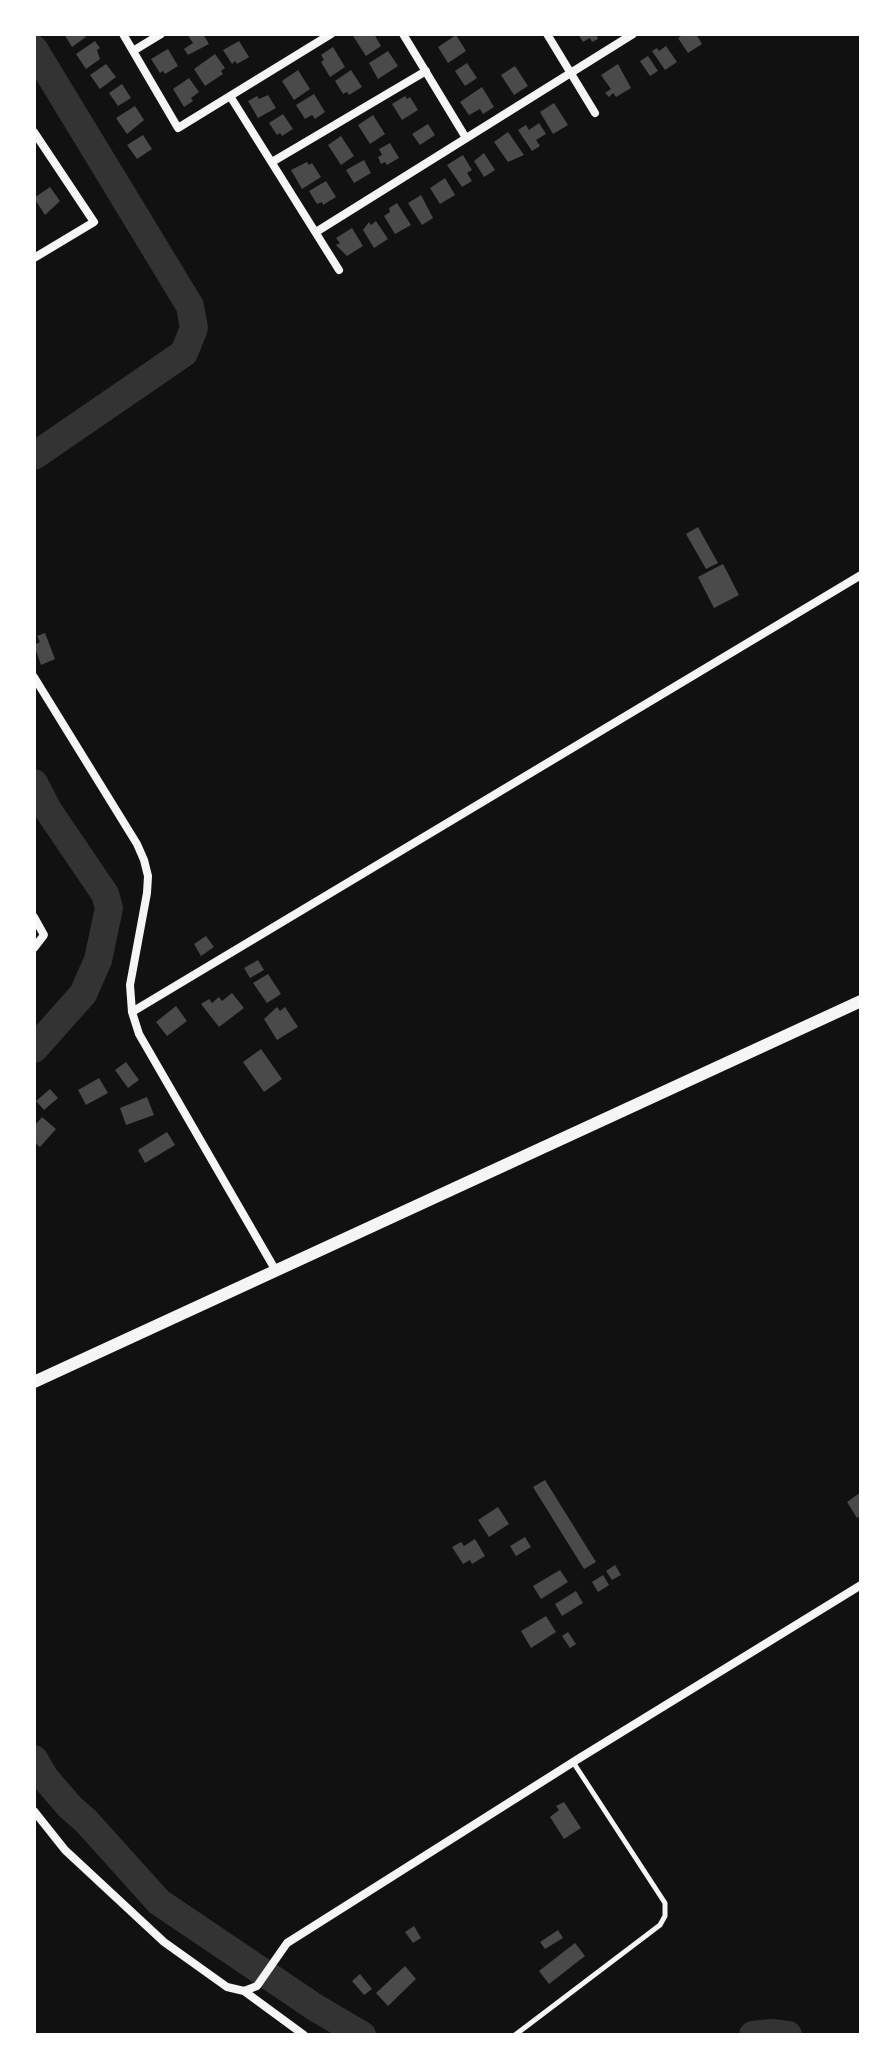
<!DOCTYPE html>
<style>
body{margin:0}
#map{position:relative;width:895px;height:2069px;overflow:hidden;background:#111;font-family:"Alegreya Sans",sans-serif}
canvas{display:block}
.frame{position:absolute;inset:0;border:36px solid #fff;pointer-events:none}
</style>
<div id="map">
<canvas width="895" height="2069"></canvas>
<div class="frame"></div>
</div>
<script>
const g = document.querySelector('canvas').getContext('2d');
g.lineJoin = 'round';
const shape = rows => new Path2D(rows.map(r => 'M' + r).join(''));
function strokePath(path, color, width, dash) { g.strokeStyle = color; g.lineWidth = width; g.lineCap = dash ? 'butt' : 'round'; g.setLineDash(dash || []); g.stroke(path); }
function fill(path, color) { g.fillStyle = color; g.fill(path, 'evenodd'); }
const river = shape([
 [34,49,190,306,194,328,184,353,34,456],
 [34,783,48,810,105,894,109,908,98,960,83,994,34,1049],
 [34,1759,45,1778,70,1807,86,1821,159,1902,316,2008,362,2035],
 [753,2035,772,2033,788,2035]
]);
const building = shape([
 [64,34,83,34,86,37,72,47],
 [187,34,203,34,209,44,188,55,184,49,193,43],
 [356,34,374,34,381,46,366,56,353,36],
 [578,34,596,34,598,39,592,42,590,38,583,42],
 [684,34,696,34,702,44,688,53,678,38],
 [456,35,466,51,448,63,438,47],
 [95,41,100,48,97,50,100,59,86,69,76,54],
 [239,41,249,57,237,64,235,61,232,64,223,50],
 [666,46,677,62,665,70,652,51,657,48,659,51],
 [333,47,345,67,330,77,321,62,324,60,321,55],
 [168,49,178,66,165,74,163,71,160,73,151,59],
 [388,51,398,66,378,79,369,63],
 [215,54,225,68,221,71,223,74,205,86,194,69],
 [648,56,658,71,650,76,640,61],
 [467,63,477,78,465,86,455,71],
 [106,64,116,77,100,89,90,75],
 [618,64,631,88,616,97,613,93,609,97,605,93,611,89,601,75],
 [515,66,528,86,514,95,501,75],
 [298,70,310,89,294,100,282,81],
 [351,70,362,87,349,95,347,92,343,94,335,81],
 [189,78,199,92,191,98,193,101,184,107,173,89],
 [122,84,131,98,118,106,109,93],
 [482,87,494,107,483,114,480,109,469,115,460,102],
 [314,94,325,112,315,119,312,115,305,119,296,105],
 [268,95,276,108,258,118,248,101,257,96,259,99],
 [405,96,407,99,410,97,418,110,402,120,392,104],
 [554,103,568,125,553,134,540,112],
 [135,106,144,120,127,134,116,118],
 [283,114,293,129,282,136,280,133,277,135,269,123],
 [373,115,385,134,370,144,358,125],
 [539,123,546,134,536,140,540,146,532,151,518,130,526,125,529,130],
 [428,124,435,135,420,145,412,134],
 [508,132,524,155,508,162,494,142],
 [143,135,152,149,137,159,127,145],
 [341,136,354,156,341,165,328,145],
 [390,143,399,158,387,165,385,162,381,164,378,157,382,155,379,149],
 [484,153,495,170,484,177,474,161],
 [463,155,472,170,467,173,472,181,462,187,447,165],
 [364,160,371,173,354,183,346,170],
 [307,162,309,165,312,163,321,177,302,189,291,170],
 [445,178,455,195,440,204,430,188],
 [326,181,336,197,323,205,322,202,317,204,309,191],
 [50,187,60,201,45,215,34,198],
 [421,195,433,218,422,225,408,203],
 [397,203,411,225,395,234,384,216,390,212,389,208],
 [376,221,388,239,374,248,363,230,369,222,371,225],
 [352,228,363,246,347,256,336,245,340,243,336,238],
 [698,527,718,563,706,569,686,534],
 [723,564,739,595,714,608,698,577],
 [45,633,55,659,41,665,34,645,40,642,37,636],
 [206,936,214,947,201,956,194,944],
 [258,960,264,970,250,978,244,968],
 [268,974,281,994,267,1003,253,983],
 [232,993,244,1008,219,1027,201,1004,209,999,212,1003,219,997,222,1001],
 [176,1006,187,1021,167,1036,156,1022],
 [277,1007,280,1011,285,1007,298,1027,277,1040,264,1019],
 [261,1049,282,1079,264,1092,243,1062],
 [126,1062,139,1080,128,1088,115,1070],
 [99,1078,108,1093,86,1105,78,1090],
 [50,1089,58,1098,44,1110,36,1101],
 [147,1097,154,1115,126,1125,120,1108],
 [42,1117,56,1129,40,1147,34,1142,34,1122,36,1124],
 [167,1132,175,1145,145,1163,138,1150],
 [545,1480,596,1562,584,1569,533,1487],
 [861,1492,861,1516,857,1518,847,1502],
 [498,1507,509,1524,489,1537,478,1520],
 [525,1537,531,1547,516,1556,510,1546],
 [475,1539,485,1556,472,1564,470,1560,463,1564,452,1547,461,1542,464,1546],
 [615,1565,621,1575,612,1580,606,1571],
 [560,1570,568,1582,541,1599,533,1586],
 [603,1575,609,1585,598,1592,592,1582],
 [576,1591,583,1603,562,1616,555,1604],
 [546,1616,556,1632,531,1648,521,1631],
 [568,1632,576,1644,570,1648,562,1636],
 [564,1802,581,1828,564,1839,550,1817,559,1810,556,1806],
 [414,1926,421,1938,413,1943,405,1932],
 [558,1930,563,1938,545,1949,540,1942],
 [575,1943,585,1956,549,1984,539,1971],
 [405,1966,416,1979,388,2006,376,1993],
 [360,1974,372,1989,364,1995,352,1981]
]);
const service = shape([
 [515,2035,660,1925,665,1916,665,1903,573,1762]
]);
const minor = shape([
 [123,34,178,128,331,34],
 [403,34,466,138],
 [547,34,595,113],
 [133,51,161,34],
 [230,96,339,270],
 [34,132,94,222,34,258],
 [272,162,426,71],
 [316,232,633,34],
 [34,677,137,844,144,860,148,876,147,893,130,985,132,1012,139,1034,276,1271],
 [34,917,44,935,34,948],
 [132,1012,861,575],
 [34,1811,65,1850,164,1942,227,1987,244,1991,257,1986,287,1943,578,1759,861,1585],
 [244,1991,304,2035]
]);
const tertiary = shape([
 [34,1382,861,1001]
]);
strokePath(river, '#333', 28);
fill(building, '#4a4a4a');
strokePath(service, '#f5f5f5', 5);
strokePath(minor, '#f5f5f5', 8);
strokePath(tertiary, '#f5f5f5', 12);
</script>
